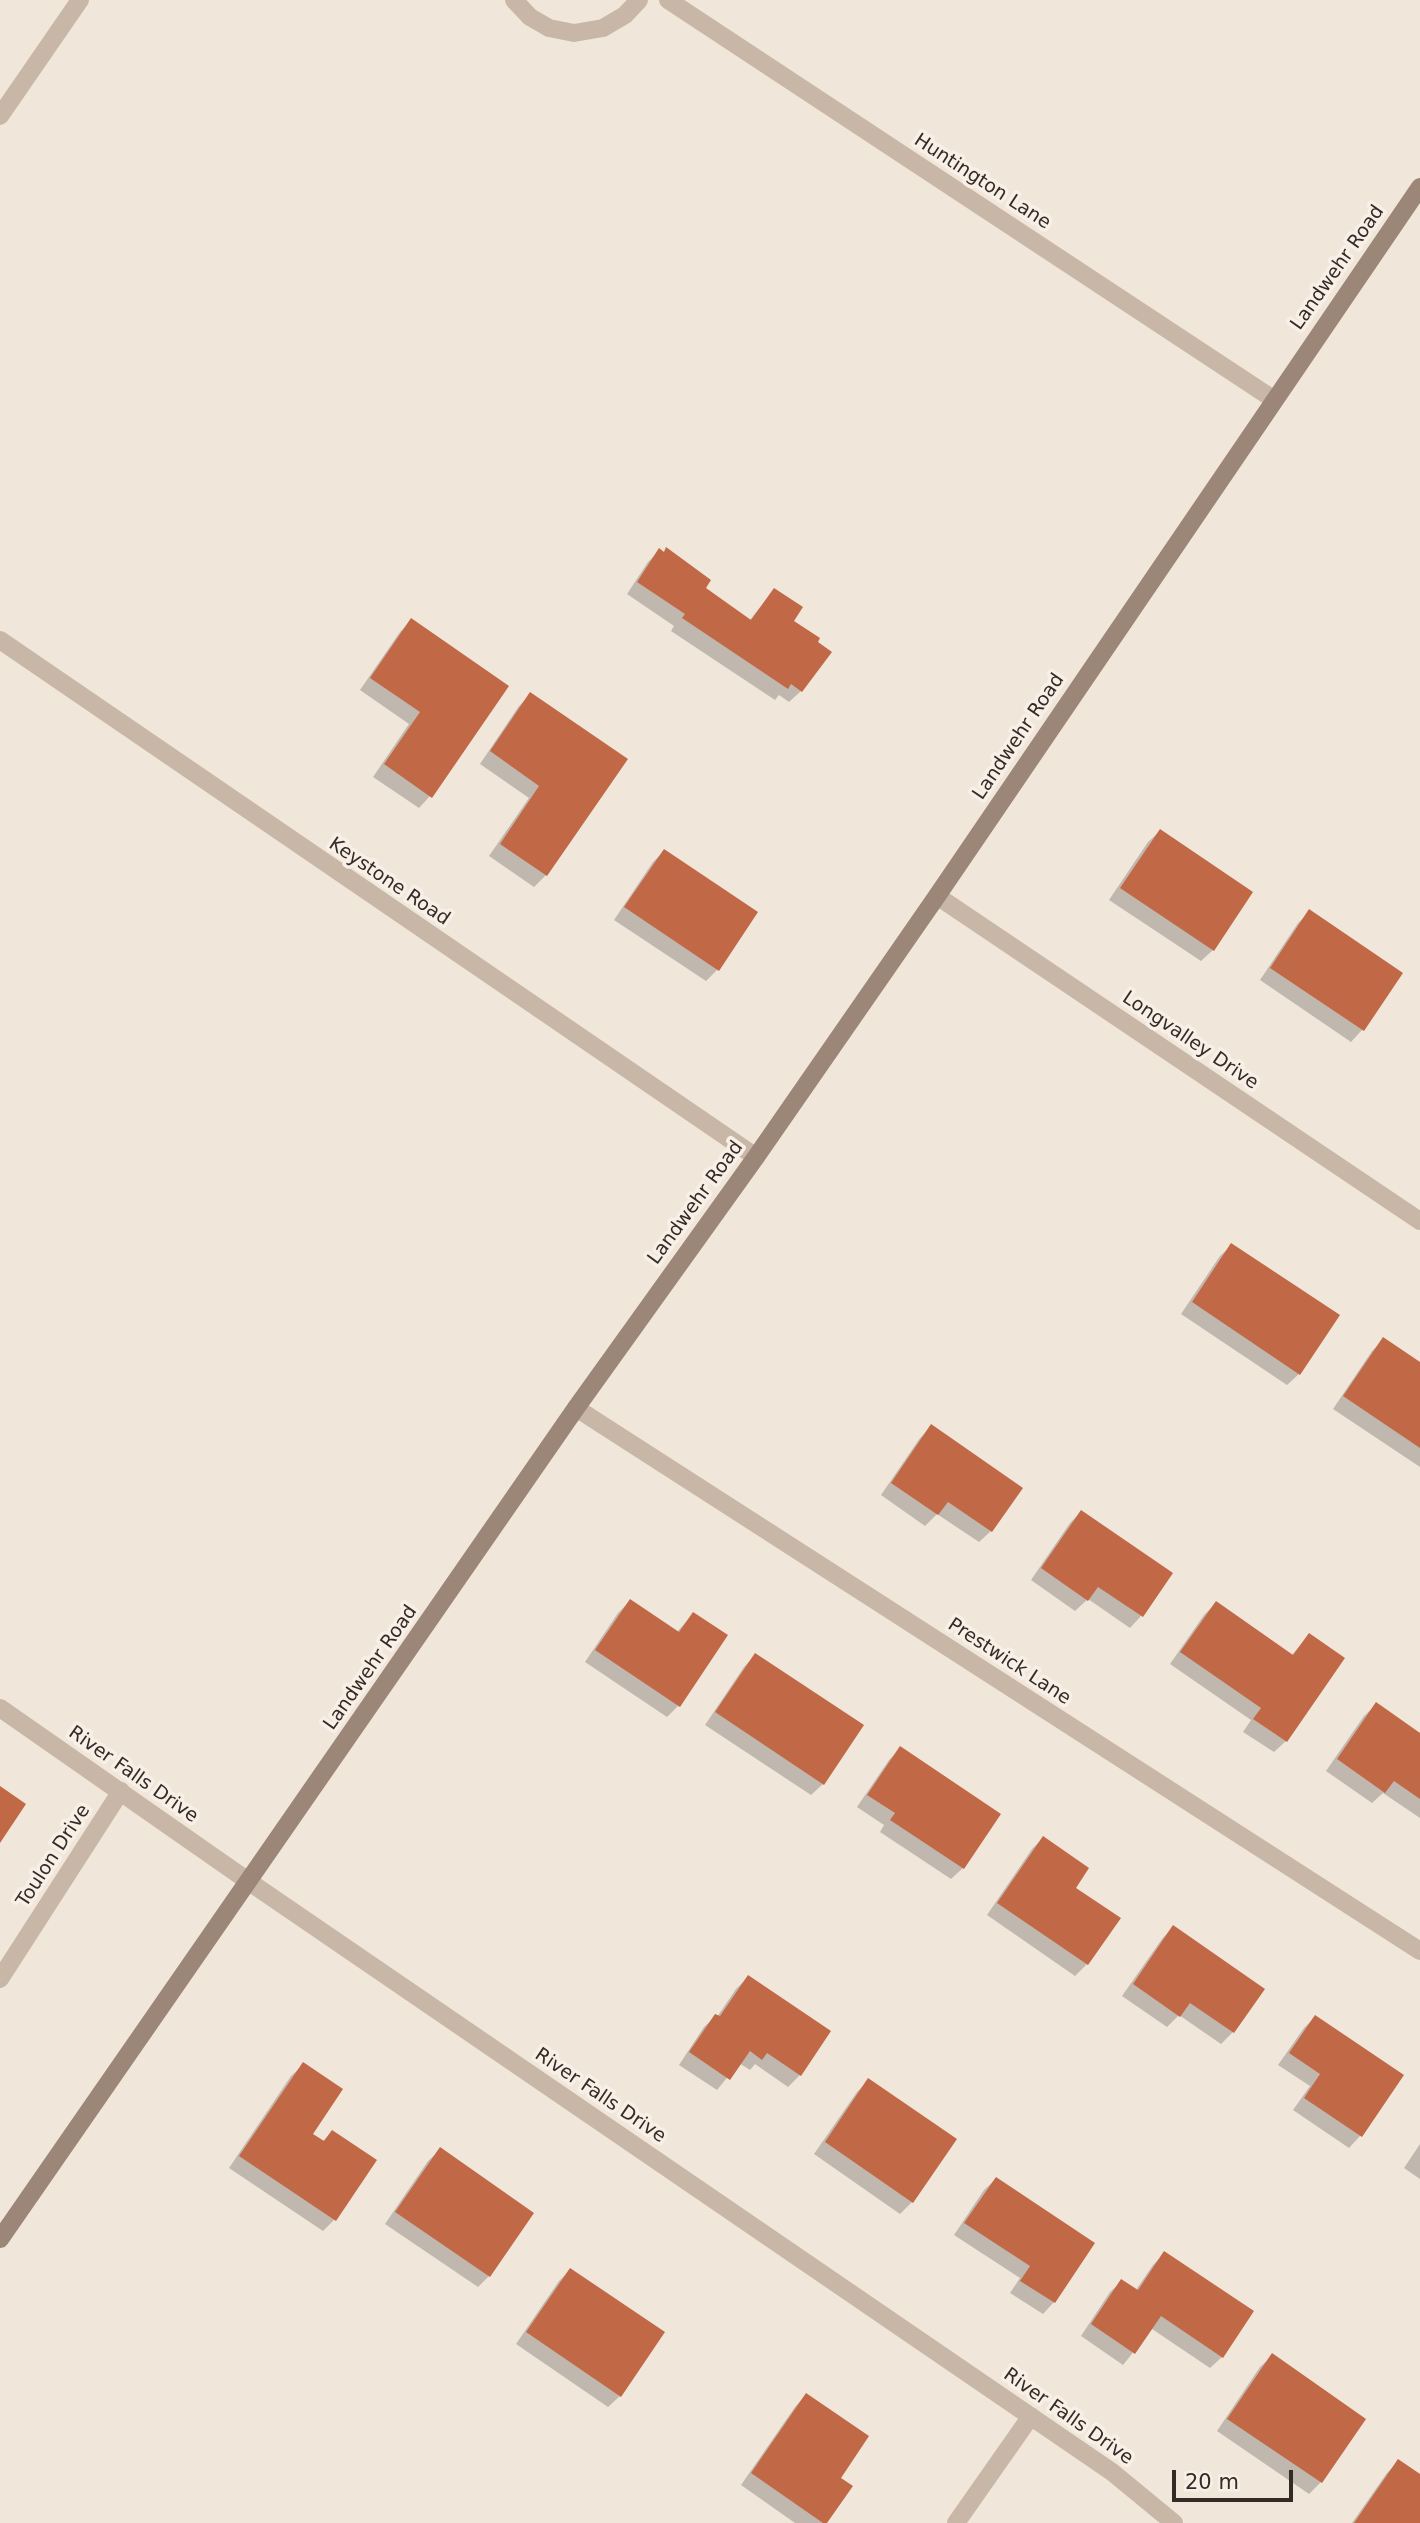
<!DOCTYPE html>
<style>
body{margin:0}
#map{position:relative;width:1420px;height:2523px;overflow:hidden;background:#f0e6da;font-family:"DejaVu Sans",sans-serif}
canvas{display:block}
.scale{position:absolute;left:1172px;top:2470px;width:121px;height:32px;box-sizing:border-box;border:4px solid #342b27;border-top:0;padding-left:9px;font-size:21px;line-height:24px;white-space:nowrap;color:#342b27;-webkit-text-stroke:5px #f8f0e6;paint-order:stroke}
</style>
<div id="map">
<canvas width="1420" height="2523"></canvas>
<div class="scale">20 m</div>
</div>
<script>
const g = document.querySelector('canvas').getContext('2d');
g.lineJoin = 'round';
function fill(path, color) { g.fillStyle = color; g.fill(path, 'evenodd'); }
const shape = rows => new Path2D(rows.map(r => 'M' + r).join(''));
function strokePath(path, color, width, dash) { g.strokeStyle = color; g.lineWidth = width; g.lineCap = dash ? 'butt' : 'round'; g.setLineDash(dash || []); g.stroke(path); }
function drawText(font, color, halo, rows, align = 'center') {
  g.font = font + ' "DejaVu Sans",sans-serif'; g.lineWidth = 7; g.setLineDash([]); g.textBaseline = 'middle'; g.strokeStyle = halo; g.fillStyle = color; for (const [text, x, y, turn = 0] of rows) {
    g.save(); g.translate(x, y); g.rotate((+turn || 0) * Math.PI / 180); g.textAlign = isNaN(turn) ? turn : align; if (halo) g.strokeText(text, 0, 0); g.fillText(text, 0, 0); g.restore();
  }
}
const shadow = shape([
 [666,550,704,589,749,621,774,590,792,621,801,691,789,702,779,695,775,700,671,631,674,626,627,594,648,562,659,551,663,553],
 [411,621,430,796,419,808,373,777,409,724,360,690,400,632],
 [530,695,626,760,546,875,534,887,489,856,529,798,480,764,519,706],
 [1160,831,1213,950,1201,961,1109,900,1148,842],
 [664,851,755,912,717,970,706,981,614,920,653,862],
 [1310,912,1401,973,1362,1030,1351,1042,1260,980,1298,923],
 [1232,1245,1299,1374,1287,1385,1181,1314,1220,1256],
 [1384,1339,1420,1364,1420,1467,1333,1409,1372,1351],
 [931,1427,991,1531,979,1542,937,1514,925,1526,881,1495,920,1438],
 [1081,1512,1171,1573,1141,1616,1130,1628,1088,1599,1075,1611,1031,1580,1070,1523],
 [630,1601,677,1632,693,1614,678,1706,667,1717,585,1662,618,1613],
 [1216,1603,1291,1656,1309,1635,1286,1741,1274,1752,1243,1732,1251,1720,1170,1664,1204,1615],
 [755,1655,823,1784,811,1795,705,1725,744,1667],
 [1376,1705,1420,1735,1420,1818,1383,1793,1372,1803,1326,1771,1364,1716],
 [900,1749,963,1868,951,1879,880,1832,884,1825,857,1807,889,1760],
 [1043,1838,1073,1888,1118,1918,1087,1964,1075,1976,987,1915,1032,1849],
 [1173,1927,1233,2032,1221,2044,1179,2015,1167,2027,1122,1996,1162,1939],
 [748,1977,800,2075,788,2087,755,2064,750,2070,739,2063,717,2090,679,2065,704,2027,716,2016,717,2017,736,1989],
 [1315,2017,1402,2076,1360,2136,1349,2148,1293,2110,1310,2086,1278,2065,1304,2028],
 [303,2065,310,2134,322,2142,332,2132,334,2220,323,2231,229,2168,291,2076],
 [869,2080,955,2139,912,2202,900,2214,814,2154,857,2092],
 [1420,2144,1420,2179,1404,2168],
 [440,2150,489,2276,478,2287,385,2224,428,2161],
 [996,2179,1054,2302,1043,2314,1010,2293,1020,2278,954,2235,984,2190],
 [1164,2254,1222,2357,1210,2368,1152,2329,1123,2365,1081,2336,1110,2292,1122,2281,1136,2290,1153,2265],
 [570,2270,620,2396,608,2407,516,2344,559,2281],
 [1272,2356,1364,2419,1321,2482,1309,2494,1217,2431,1260,2367],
 [806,2395,838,2478,825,2523,795,2523,741,2485,795,2407],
 [1399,2461,1420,2476,1420,2523,1352,2523,1387,2473]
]);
const building = shape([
 [666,547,711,580,706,588,751,620,774,588,803,607,794,621,820,638,818,642,832,652,802,692,791,684,788,689,682,618,685,614,637,582,659,548,664,552],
 [411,618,509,686,432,798,384,764,420,712,370,678],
 [530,692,628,759,547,876,500,844,539,786,490,751],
 [1160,829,1253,892,1214,951,1120,888],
 [664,849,758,912,719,971,624,907],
 [1309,909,1403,973,1364,1031,1270,968],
 [1231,1243,1340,1315,1300,1375,1192,1302],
 [1383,1337,1420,1362,1420,1448,1343,1396],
 [931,1424,1023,1488,992,1532,948,1502,938,1515,891,1483],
 [1081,1510,1173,1573,1143,1617,1098,1587,1088,1601,1041,1568],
 [630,1599,679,1632,693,1612,728,1635,680,1707,595,1650],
 [1216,1601,1293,1655,1309,1633,1345,1658,1287,1742,1253,1719,1261,1708,1180,1652],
 [755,1653,864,1725,824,1785,715,1712],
 [1376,1702,1420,1733,1420,1799,1394,1781,1385,1793,1337,1759],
 [900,1746,1001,1814,964,1869,890,1820,895,1813,867,1795],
 [0,1786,26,1804,0,1843],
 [1043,1836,1089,1868,1076,1888,1121,1918,1088,1965,997,1903],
 [1173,1925,1265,1989,1234,2033,1190,2003,1180,2017,1133,1984],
 [748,1975,831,2031,801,2076,767,2053,762,2060,750,2051,730,2080,689,2052,715,2014,720,2016],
 [1315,2015,1404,2075,1362,2137,1304,2098,1320,2074,1289,2053],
 [303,2062,343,2089,313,2134,324,2141,332,2130,377,2160,336,2221,239,2156],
 [868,2078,957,2139,913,2203,825,2142],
 [440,2147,534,2213,490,2277,395,2212],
 [996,2177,1095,2243,1055,2303,1020,2281,1030,2266,964,2223],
 [1164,2251,1254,2311,1223,2358,1161,2316,1135,2354,1091,2324,1121,2279,1138,2290],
 [570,2268,665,2332,621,2397,526,2332],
 [1272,2353,1366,2419,1322,2483,1227,2419],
 [806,2393,869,2436,841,2478,853,2486,827,2523,823,2523,751,2473],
 [1398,2459,1420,2474,1420,2523,1354,2523]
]);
const street = shape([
 [514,0,530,17,549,28,574,33,603,28,625,15,639,0],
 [668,0,1273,399],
 [0,116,80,0],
 [0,640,756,1157],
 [937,896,1420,1221],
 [576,1408,1420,1951],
 [0,1708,248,1881,1112,2472,1174,2523],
 [0,1979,121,1791],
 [956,2523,1031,2416]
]);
const secondary = shape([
 [0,2239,576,1408,756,1157,937,896,1420,187]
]);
const streetNames = [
 ["Huntington Lane",982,182,33],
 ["Landwehr Road",1338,268,-55],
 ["Landwehr Road",1019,737,-56],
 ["Keystone Road",389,882,34],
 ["Longvalley Drive",1190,1041,34],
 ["Landwehr Road",696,1203,-54],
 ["Prestwick Lane",1009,1662,33],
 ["Landwehr Road",371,1668,-55],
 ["River Falls Drive",133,1775,35],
 ["Toulon Drive",54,1856,-57],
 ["River Falls Drive",600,2096,34],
 ["River Falls Drive",1068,2417,35]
];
fill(shadow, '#0003');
fill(building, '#c16847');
strokePath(street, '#c8b7a6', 18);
strokePath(secondary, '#9b8678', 18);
drawText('19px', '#342b27', '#f8f0e6', streetNames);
</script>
